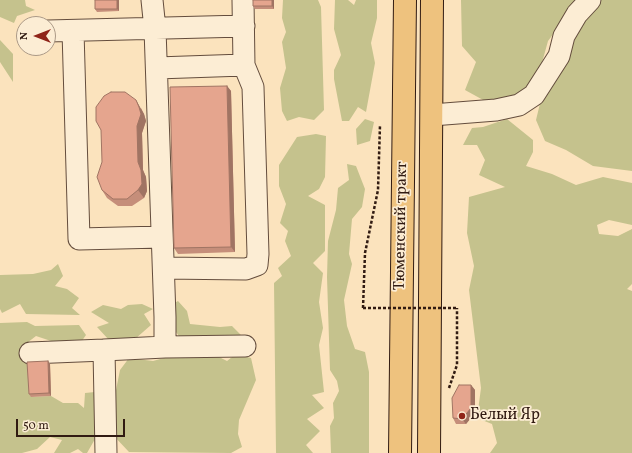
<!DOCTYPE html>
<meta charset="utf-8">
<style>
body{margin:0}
#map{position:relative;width:632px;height:453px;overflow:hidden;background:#fbe3bd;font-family:Vollkorn,serif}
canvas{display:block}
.north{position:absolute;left:16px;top:16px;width:40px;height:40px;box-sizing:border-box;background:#fcedd4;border:1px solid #ab9986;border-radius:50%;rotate:270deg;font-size:11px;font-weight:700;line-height:16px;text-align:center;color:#311b12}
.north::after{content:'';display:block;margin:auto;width:14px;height:18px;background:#8f2418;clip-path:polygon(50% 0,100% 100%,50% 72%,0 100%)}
.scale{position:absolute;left:16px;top:419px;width:109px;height:18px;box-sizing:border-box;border:2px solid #311b12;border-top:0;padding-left:5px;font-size:12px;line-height:14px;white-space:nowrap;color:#311b12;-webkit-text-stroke:3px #fcedd4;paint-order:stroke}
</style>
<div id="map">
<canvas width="632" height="453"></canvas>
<div class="north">N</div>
<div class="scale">50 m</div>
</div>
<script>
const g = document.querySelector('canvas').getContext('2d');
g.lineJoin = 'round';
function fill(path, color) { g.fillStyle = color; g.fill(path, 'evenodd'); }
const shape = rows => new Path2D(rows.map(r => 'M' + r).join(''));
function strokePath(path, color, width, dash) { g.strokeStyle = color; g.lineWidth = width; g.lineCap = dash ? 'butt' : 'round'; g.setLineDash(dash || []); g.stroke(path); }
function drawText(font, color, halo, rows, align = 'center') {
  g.font = font + ' Vollkorn,serif'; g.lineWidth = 3.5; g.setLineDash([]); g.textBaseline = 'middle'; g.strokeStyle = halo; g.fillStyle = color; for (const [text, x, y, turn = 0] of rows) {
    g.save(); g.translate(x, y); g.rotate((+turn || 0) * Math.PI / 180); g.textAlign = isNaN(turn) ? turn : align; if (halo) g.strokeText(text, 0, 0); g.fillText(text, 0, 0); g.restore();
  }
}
const green = shape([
 [0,0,25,0,26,6,35,10,17,16,14,23,0,17],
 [283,0,318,0,321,7,324,110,314,120,299,117,287,121,282,111,280,88,286,68,282,42,286,32,282,18],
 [335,0,348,0,354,5,356,0,377,0,377,18,371,43,375,63,366,112,358,107,349,121,342,121,334,79,334,70,341,55,334,29],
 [461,0,579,0,548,41,540,70,527,91,506,105,485,101,465,90,476,62,462,46],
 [599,0,632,0,632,171,593,166,566,150,545,141,536,120,544,87,560,46],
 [0,40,13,54,13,82,0,62],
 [365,119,374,122,370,141,357,145,356,129],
 [507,119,533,140,533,152,526,166,552,174,576,185,603,177,632,183,632,225,609,220,597,225,599,234,618,236,632,229,632,284,627,289,632,291,632,453,490,453,497,443,492,424,477,418,481,388,469,290,474,266,467,233,469,197,505,187,479,175,485,160,477,145,463,145,472,128,483,127],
 [316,134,326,136,325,177,319,189,308,196,325,205,325,251,313,263,323,273,319,302,323,328,319,345,324,392,312,395,324,408,307,419,320,431,306,445,313,453,276,453,274,283,282,276,278,268,291,256,285,241,288,231,280,223,286,204,279,186,279,165,297,137],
 [347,164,356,166,365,189,362,207,352,219,349,254,352,264,344,300,347,326,355,349,365,352,369,372,369,453,331,453,330,426,334,418,333,403,339,391,337,381,330,370,327,277,328,241,336,210,338,188,349,180],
 [58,264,63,276,55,286,67,289,79,298,72,308,80,315,26,314,20,304,2,313,0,309,0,275,33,274,51,270],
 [178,301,187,311,190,324,220,327,232,326,242,336,181,339,171,325,169,306],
 [142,304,153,309,144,314,151,325,135,339,109,340,97,327,109,323,91,312,103,305,121,309,128,305],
 [27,322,35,326,79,325,86,335,79,345,54,342,36,336,23,346,29,359,31,397,51,396,63,403,78,403,84,408,85,393,95,392,95,439,87,453,83,453,78,449,70,453,54,453,62,440,50,437,37,449,22,453,0,453,0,323],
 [236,354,251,358,256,380,239,420,238,434,242,447,231,453,129,452,113,435,115,395,120,370,129,358,153,361,175,355,219,357,227,361]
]);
const path = shape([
 [363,308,365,253,378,190,380,125],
 [449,388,457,365,457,308]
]);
const minor = shape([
 [48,31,244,26],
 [73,31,79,239,162,237],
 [157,68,244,65],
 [432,115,496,110,519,105,534,95,559,56,564,36,577,14,590,0],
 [164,268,246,269,257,265,258,254,253,87,244,65,243,0],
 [165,347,245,346],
 [30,353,104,350],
 [106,453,104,350,165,347,165,317,155,29,152,0]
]);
const major = shape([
 [400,453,405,0],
 [429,453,432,0]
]);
const pathBridge = shape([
 [363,308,457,308]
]);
const wall = shape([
 [95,0,119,0,119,11,97,12,95,9],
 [253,0,274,0,274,9,255,9,253,6],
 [227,86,231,91,235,252,178,254,174,248],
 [141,108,144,114,146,121,142,133,143,170,146,177,147,191,144,198,132,206,118,206,107,198,102,190],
 [48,361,50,364,51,396,31,397,29,394],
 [471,385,475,390,475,413,466,424,456,424,453,418]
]);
const shadedWall = shape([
 [117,0,119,0,119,11,117,9],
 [272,0,274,0,274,9,272,6],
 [227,86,231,91,235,252,231,247],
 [136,100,144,114,146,121,142,133,143,170,146,177,147,191,144,198,138,190],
 [48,361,50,364,51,396,49,393],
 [471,385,475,390,475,413,466,424,462,419]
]);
const building = shape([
 [95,0,117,0,117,9,95,9,95,0],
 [253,0,272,0,272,6,253,6,253,0],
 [227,86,231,247,174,248,170,87,227,86],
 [111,92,125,92,136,100,139,107,141,114,137,126,138,162,141,170,142,184,138,190,127,199,113,199,102,190,97,177,102,162,101,130,96,121,96,107,104,96,111,92],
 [48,361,49,393,29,394,27,362,48,361],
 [459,385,471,385,471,408,462,419,453,418,452,398,459,385]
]);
const markers = [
 [462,416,4,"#8f2418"]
];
const streetNames = [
 ["Тюменский тракт",402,226,-89]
];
const poiNames = [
 ["Белый Яр",470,416]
];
fill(green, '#c5c28d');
strokePath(minor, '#644d3d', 23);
strokePath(major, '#311b12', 24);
strokePath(path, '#311b12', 2.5, [3, 2]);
strokePath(minor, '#fcedd4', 21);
strokePath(major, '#eec27e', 22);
strokePath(pathBridge, '#311b12', 2.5, [3, 2]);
fill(wall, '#c58e7a');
fill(shadedWall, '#a07463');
fill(building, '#e5a58e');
strokePath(building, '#a07463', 1);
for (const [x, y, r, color] of markers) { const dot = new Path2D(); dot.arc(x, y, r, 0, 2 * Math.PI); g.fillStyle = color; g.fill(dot); strokePath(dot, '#fcedd4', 1.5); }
drawText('16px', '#311b12', '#fcedd4', streetNames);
drawText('16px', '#311b12', '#fcedd4', poiNames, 'left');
</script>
